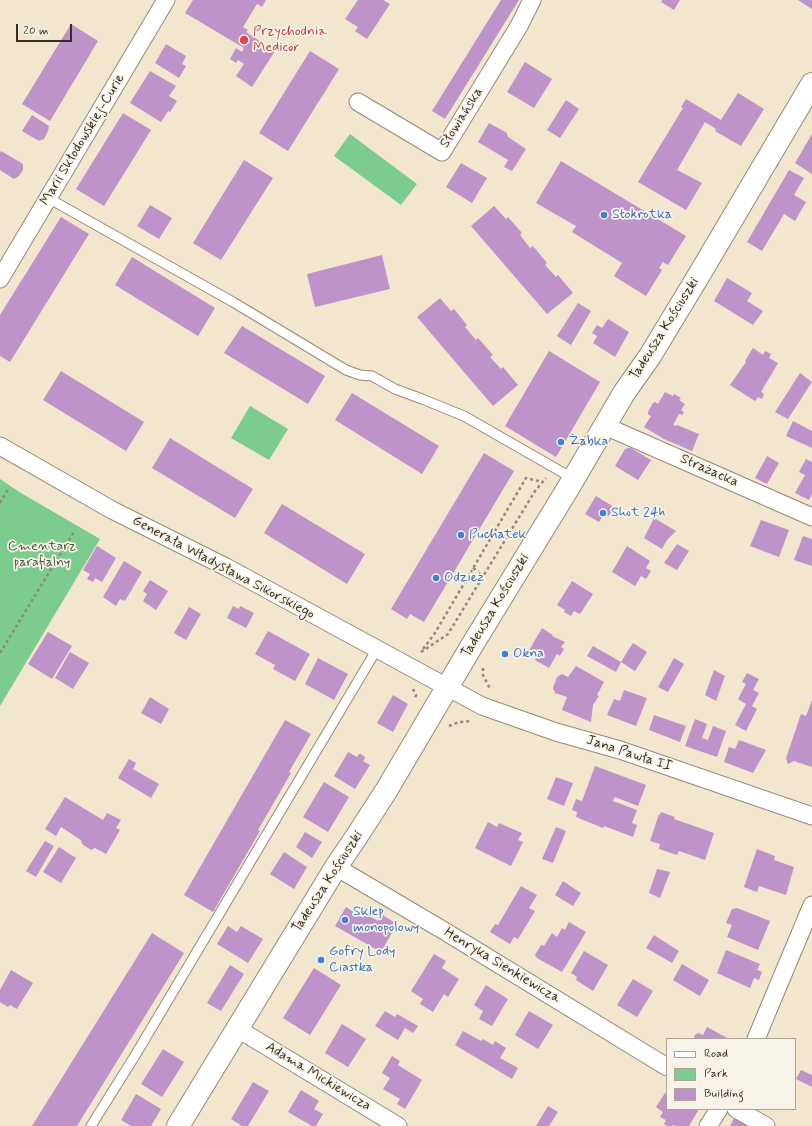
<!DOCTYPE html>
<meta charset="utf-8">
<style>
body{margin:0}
#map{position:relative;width:812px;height:1126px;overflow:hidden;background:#f3e6ce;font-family:Mynerve,sans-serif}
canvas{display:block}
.legend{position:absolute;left:666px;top:1038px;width:130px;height:72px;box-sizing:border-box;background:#f7f3e8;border:1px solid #aca397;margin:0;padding:5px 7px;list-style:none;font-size:12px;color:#3b2a1e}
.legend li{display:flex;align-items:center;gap:8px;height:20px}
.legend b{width:20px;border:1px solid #aca397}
.scale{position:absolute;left:16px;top:24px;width:56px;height:18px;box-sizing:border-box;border:2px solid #3b2a1e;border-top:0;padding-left:5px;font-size:12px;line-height:14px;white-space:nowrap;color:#3b2a1e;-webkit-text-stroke:3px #f7f3e8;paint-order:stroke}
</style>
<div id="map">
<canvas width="812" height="1126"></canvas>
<ul class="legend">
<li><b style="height:5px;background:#fff"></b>Road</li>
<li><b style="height:11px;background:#7bcc8e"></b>Park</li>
<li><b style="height:11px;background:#bd93ca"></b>Building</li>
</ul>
<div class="scale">20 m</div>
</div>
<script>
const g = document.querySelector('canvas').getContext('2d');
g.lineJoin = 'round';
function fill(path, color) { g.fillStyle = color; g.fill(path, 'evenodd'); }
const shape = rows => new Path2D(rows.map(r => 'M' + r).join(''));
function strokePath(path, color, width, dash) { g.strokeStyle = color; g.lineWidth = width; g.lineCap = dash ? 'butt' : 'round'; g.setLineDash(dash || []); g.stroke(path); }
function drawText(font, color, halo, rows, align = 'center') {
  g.font = font + ' Mynerve,sans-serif'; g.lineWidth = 3.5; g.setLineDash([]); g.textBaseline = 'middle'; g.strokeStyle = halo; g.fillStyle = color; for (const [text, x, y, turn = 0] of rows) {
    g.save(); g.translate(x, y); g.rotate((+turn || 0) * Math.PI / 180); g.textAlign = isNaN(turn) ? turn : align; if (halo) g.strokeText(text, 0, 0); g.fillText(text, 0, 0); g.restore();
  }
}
const green = shape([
 [350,134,417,184,401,205,334,156],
 [250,406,288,429,269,460,231,438],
 [0,479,21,493,100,539,0,706]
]);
const building = shape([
 [193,0,266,0,262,7,257,4,243,27,248,30,246,32,275,51,252,87,236,76,244,64,238,60,236,63,230,59,236,48,242,52,244,48,185,13],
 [358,0,383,0,390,4,367,39,355,31,358,27,345,19],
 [501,0,519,0,445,119,432,111],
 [662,0,680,0,674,10,661,2],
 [798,0,812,0,812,9],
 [71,24,98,41,50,121,22,104],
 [166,44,186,56,182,64,186,66,179,78,155,63],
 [310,51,339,69,288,151,259,133],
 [525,62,552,79,534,108,507,92],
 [150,71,176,86,169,96,177,101,170,112,168,111,161,122,130,103],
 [738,93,764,109,741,146,715,131,716,129,705,122,677,170,702,183,686,210,638,182,683,108,681,107,686,99,721,120],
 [566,100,579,109,560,138,547,130],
 [123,113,151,130,104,206,76,189],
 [32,115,49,126,48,131,44,139,39,141,22,131],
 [489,123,507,133,508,137,526,149,512,171,504,167,508,160,478,142],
 [812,134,812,174,795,163],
 [1,151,23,164,23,170,19,176,14,179,0,170,0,153],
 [244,160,273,178,221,260,193,243],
 [561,161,686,236,668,265,663,262,659,268,662,270,646,296,614,276,622,263,572,232,576,226,536,203],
 [461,163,487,178,472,203,446,187],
 [789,170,804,178,794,195,806,202,795,221,784,214,762,251,747,242],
 [150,205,172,218,159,239,137,226],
 [494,206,506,219,508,217,522,233,520,235,530,248,533,246,547,263,545,265,556,277,558,275,573,293,547,314,471,226],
 [61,217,89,234,10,362,0,356,0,315],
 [382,255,390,289,315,307,307,274],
 [132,257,215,308,198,336,115,285],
 [727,278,752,293,747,301,763,311,753,325,714,301],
 [440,298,451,311,454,309,467,325,465,327,476,340,478,338,493,355,490,357,501,369,503,367,518,385,493,406,417,317],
 [578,303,591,311,571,345,557,336],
 [608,319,629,332,615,357,593,343,597,336,592,333,597,325,602,328],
 [242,326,325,376,308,404,224,353],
 [753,348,763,355,765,351,771,354,769,358,778,363,761,392,764,394,762,399,758,397,755,401,730,385,746,362,745,361],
 [549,351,600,382,556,457,505,426],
 [61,371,144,422,126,451,43,400],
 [800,373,812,382,788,419,775,412],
 [665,392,673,396,674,394,681,398,679,400,685,404,681,410,684,412,682,415,679,414,673,425,676,426,677,425,699,434,692,451,664,439,644,427,651,416,648,414,648,412,653,403,655,402,658,404],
 [352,393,439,446,422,474,335,420],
 [793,421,812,431,812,448,786,436],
 [170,438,253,489,235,518,152,468],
 [628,448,631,448,651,460,638,480,615,466,625,449],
 [484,453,514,471,424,622,410,614,407,619,391,609],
 [767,456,779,463,767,484,755,478],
 [806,459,812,462,812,494,809,500,795,493,805,475,799,472],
 [596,496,614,507,609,516,604,514,599,522,585,514],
 [282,504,365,554,347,584,264,533],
 [654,518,676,531,667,540,662,549,644,538],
 [761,520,789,530,779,557,750,546],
 [803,536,812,539,812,566,794,560],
 [677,544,689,551,677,570,664,563],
 [97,546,116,558,102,582,95,578,93,582,87,579,90,574,83,570],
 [627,546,650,561,646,568,651,571,646,579,641,576,635,586,612,572],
 [124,561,142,572,125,601,120,599,116,606,103,597],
 [150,580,168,591,156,610,143,601,147,594,143,591],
 [572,581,593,594,580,614,574,611,571,616,564,612,565,610,557,605],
 [233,606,239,609,240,606,254,613,246,628,227,618],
 [189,607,201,614,186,640,174,633],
 [542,628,553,635,552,636,565,642,561,647,564,649,560,656,557,654,549,668,535,660,537,656,528,652],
 [268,631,310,654,295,681,273,669,275,665,255,654],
 [48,632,72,646,52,679,28,664],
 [633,643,647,652,635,671,621,662],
 [593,646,621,662,616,672,587,656],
 [70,652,89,663,73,689,55,678],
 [318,658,348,674,334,700,305,684],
 [674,658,684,664,668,692,658,687],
 [576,666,604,682,597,695,599,696,593,705,591,722,562,710,567,697,555,693,553,688,557,677,562,674,568,677],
 [714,670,725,676,716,701,705,695],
 [747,673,759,679,753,690,759,693,752,706,757,709,746,731,735,725,746,704,738,699,746,684,742,682],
 [624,690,647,698,636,726,607,715,614,699,620,701],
 [393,695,408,704,393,732,377,723],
 [150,697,169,709,161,724,141,713],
 [812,700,812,767,794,761,788,764,786,758,801,714,806,716],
 [654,715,686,726,680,742,649,730],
 [695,719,707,724,702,738,708,740,713,726,726,731,717,757,685,746],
 [285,720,311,734,289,772,291,773,258,830,260,831,213,912,184,895],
 [739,740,766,750,753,773,724,762,729,747,735,749],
 [348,752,357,757,359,754,361,754,365,757,365,758,363,761,370,765,355,789,334,776],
 [129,759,136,763,133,769,159,784,151,798,118,778],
 [595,766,646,785,638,806,615,797,613,801,637,810,632,823,637,825,633,837,604,826,603,828,576,817,577,812,572,810,576,799,582,801],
 [556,777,573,783,564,806,547,799],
 [324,782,349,797,328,832,303,817],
 [65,797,103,820,107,813,121,820,116,828,120,830,106,854,95,848,91,850,82,844,81,840,61,827,56,836,45,829],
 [661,812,675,817,674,819,714,833,705,860,679,851,677,855,659,849,660,844,650,841,659,814,660,815],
 [488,822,497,827,499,823,522,833,518,840,523,842,511,866,475,848],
 [556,827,566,831,553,863,542,859],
 [305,832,322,842,312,858,296,847],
 [45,841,54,846,36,877,26,871],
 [59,847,76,858,61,883,43,872],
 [757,849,775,856,774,860,794,867,786,895,759,886,757,892,744,887],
 [284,852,307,867,294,889,270,874],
 [657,869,670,872,660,898,649,893],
 [563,881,581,893,573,906,555,895],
 [521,886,537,895,529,908,535,911,518,939,514,937,510,944,490,932,495,924,498,925],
 [346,907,363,918,366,914,378,921,381,914,397,924,381,952,335,926],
 [737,908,770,921,758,950,727,937,732,925,726,923,732,909],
 [569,922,586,932,562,972,537,958,535,955,541,945,544,946,552,933,557,937,562,928,565,930],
 [228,926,237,932,241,926,263,939,248,963,217,944],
 [152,933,184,953,77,1126,32,1126],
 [654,935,679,951,672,963,646,948],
 [726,950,760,964,757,970,762,972,759,980,754,978,750,988,717,973],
 [584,951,608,965,593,991,576,980,577,977,571,973],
 [434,954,446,961,442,968,459,979,448,997,444,994,433,1012,420,1004,423,999,411,991],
 [682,964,709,980,700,996,673,980],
 [230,965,244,974,221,1011,207,1003],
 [314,968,341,985,310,1035,283,1018],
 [11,970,33,983,17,1009,10,1005,8,1007,0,1002,0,990],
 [633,979,653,991,637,1017,617,1005],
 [486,985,508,999,492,1026,479,1019,483,1011,474,1005],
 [385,1011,395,1017,397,1014,418,1026,413,1033,405,1028,398,1040,375,1026],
 [529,1011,553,1025,538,1049,515,1035],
 [342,1024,366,1039,348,1067,325,1053],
 [707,1027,729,1039,695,1039,694,1037,696,1034,699,1033,703,1035],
 [463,1031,481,1041,483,1039,493,1045,495,1041,506,1048,500,1058,518,1068,512,1079,455,1045],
 [163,1049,184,1062,162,1097,141,1084],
 [392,1056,400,1061,398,1065,422,1080,405,1109,397,1104,400,1099,383,1089,390,1078,382,1073],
 [801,1070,812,1075,812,1087,796,1079],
 [253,1082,269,1091,248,1126,242,1126,231,1119],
 [301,1090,319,1101,314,1109,323,1114,316,1126,312,1126,288,1112],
 [665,1093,667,1094,667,1109,699,1109,689,1126,676,1126,673,1125,672,1126,667,1126,664,1124,666,1120,660,1117,663,1112,656,1107],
 [136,1094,161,1109,151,1126,131,1126,121,1120],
 [548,1106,558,1112,549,1126,536,1126],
 [736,1114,760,1126,730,1126]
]);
const path = shape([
 [0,503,8,489],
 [473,568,484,575],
 [423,649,435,633,526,478,543,482],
 [421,652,448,634,535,491,546,478],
 [0,653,75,530],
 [483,668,483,675,490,689],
 [413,689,416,695,415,699],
 [449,726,459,722,471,721]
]);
const service = shape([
 [48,198,233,302,346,370,360,375,372,376,395,389,422,399,464,416,574,479],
 [91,1126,136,1054,377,649]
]);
const minor = shape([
 [358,102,442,152,519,26,532,0],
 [0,279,166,0],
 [605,426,812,517],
 [0,446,112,510,226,567,482,706,556,732,620,750,812,816],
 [336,867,446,932,667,1067],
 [238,1029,398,1126],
 [756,1039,812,905],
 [736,1109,766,1126],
 [708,1126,719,1109]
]);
const secondary = shape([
 [178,1126,336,867,355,839,386,791,471,647,567,490,624,393,650,356,699,275,812,84]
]);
const markers = [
 [244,40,5,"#e0444e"],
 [604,215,4,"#3f7fe0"],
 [561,442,4,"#3f7fe0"],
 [603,513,4,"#3f7fe0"],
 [461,535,4,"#3f7fe0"],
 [436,578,4,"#3f7fe0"],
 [505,654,4,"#3f7fe0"],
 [345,920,4,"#3f7fe0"],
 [321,960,4,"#3f7fe0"]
];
const healthNames = [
 ["Przychodnia",253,32],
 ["Medicor",253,48]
];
const streetNames = [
 ["Słowiańska",462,118,-58],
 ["Marii Skłodowskiej-Curie",83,140,-59],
 ["Tadeusza Kościuszki",665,329,-58],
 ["Strażacka",709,471,24],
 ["Generała Władysława Sikorskiego",223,568,28],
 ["Tadeusza Kościuszki",496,606,-59],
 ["Jana Pawła II",629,754,18],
 ["Tadeusza Kościuszki",328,882,-57],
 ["Henryka Sienkiewicza",502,966,31],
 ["Adama Mickiewicza",318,1077,31]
];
const shopNames = [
 ["Stokrotka",612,215],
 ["Żabka",569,442],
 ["Shot 24h",611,513],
 ["Puchatek",469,535],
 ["Odzież",444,578],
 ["Okna",513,654],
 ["Sklep",353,912],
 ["monopolowy",353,928],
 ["Gofry Lody",329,952],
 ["Ciastka",329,968]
];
const parkNames = [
 ["Cmentarz",42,547],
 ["parafialny",42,563]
];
fill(green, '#7bcc8e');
fill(building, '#bd93ca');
strokePath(service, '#978876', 11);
strokePath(minor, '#978876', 19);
strokePath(secondary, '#978876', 24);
strokePath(path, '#978876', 2.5, [3, 3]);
strokePath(service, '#fff', 9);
strokePath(minor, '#fff', 17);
strokePath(secondary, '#fff', 22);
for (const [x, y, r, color] of markers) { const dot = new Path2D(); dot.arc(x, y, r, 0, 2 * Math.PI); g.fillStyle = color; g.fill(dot); strokePath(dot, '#f7f3e8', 1.5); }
drawText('14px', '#be3a42', '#f7f3e8', healthNames, 'left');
drawText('14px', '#3b2a1e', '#f7f3e8', streetNames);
drawText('14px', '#366cbe', '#f7f3e8', shopNames, 'left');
drawText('14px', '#4e5b40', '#f7f3e8', parkNames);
</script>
